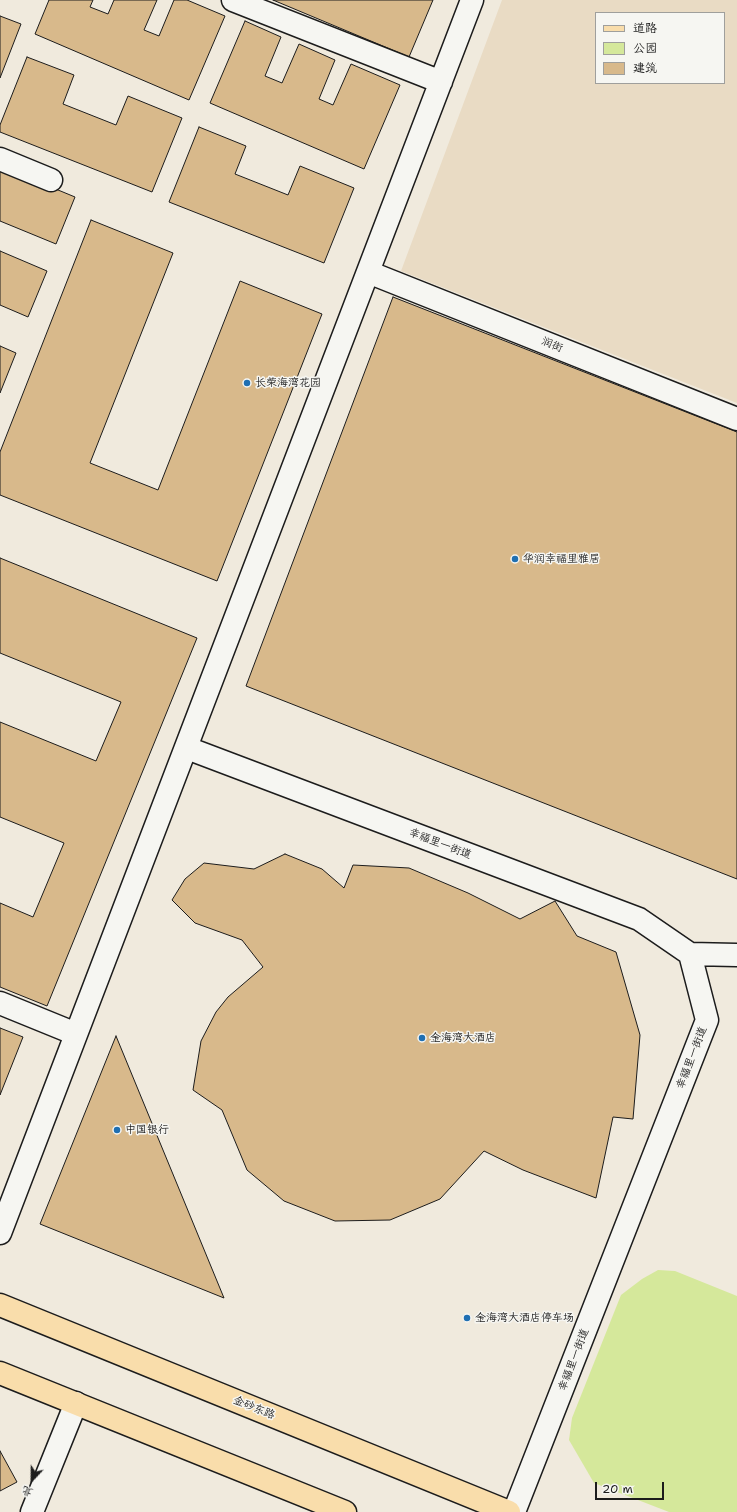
<!DOCTYPE html>
<meta charset="utf-8">
<style>
body{margin:0}
#map{position:relative;width:737px;height:1512px;overflow:hidden;background:#f0eadd;font-family:"Shantell Sans","LXGW WenKai TC",sans-serif}
canvas{display:block}
.legend{position:absolute;left:595px;top:12px;width:130px;height:72px;box-sizing:border-box;background:#f6f6f2;border:1px solid #9f9f9c;margin:0;padding:5px 7px;list-style:none;font-size:12px;color:#1c1c1c}
.legend li{display:flex;align-items:center;gap:8px;height:20px}
.legend b{width:20px;border:1px solid #9f9f9c}
.north{position:absolute;left:12px;top:1460px;width:40px;height:40px;-webkit-text-stroke:3px #f6f6f2;paint-order:stroke;rotate:202deg;font-size:11px;font-weight:700;line-height:16px;text-align:center;color:#1c1c1c}
.north::after{content:'';display:block;margin:auto;width:14px;height:18px;background:#1c1c1c;clip-path:polygon(50% 0,100% 100%,50% 72%,0 100%)}
.scale{position:absolute;left:595px;top:1482px;width:69px;height:18px;box-sizing:border-box;border:2px solid #1c1c1c;border-top:0;padding-left:5px;font-size:12px;line-height:14px;white-space:nowrap;color:#1c1c1c;-webkit-text-stroke:3px #f6f6f2;paint-order:stroke}
</style>
<div id="map">
<canvas width="737" height="1512"></canvas>
<ul class="legend">
<li><b style="height:5px;background:#f9ddab"></b>道路</li>
<li><b style="height:11px;background:#d5e89b"></b>公园</li>
<li><b style="height:11px;background:#d8b98b"></b>建筑</li>
</ul>
<div class="north">北</div>
<div class="scale">20 m</div>
</div>
<script>
const g = document.querySelector('canvas').getContext('2d');
g.lineJoin = 'round';
function fill(path, color) { g.fillStyle = color; g.fill(path, 'evenodd'); }
const shape = rows => new Path2D(rows.map(r => 'M' + r).join(''));
function strokePath(path, color, width, dash) { g.strokeStyle = color; g.lineWidth = width; g.lineCap = dash ? 'butt' : 'round'; g.setLineDash(dash || []); g.stroke(path); }
function drawText(font, color, halo, rows, align = 'center') {
  g.font = font + ' "Shantell Sans","LXGW WenKai TC",sans-serif'; g.lineWidth = 3; g.setLineDash([]); g.textBaseline = 'middle'; g.strokeStyle = halo; g.fillStyle = color; for (const [text, x, y, turn = 0] of rows) {
    g.save(); g.translate(x, y); g.rotate((+turn || 0) * Math.PI / 180); g.textAlign = isNaN(turn) ? turn : align; if (halo) g.strokeText(text, 0, 0); g.fillText(text, 0, 0); g.restore();
  }
}
const built = shape([
 [502,0,737,0,737,403,401,271],
 [596,13,724,13,724,83,596,83]
]);
const green = shape([
 [658,1270,675,1271,737,1296,737,1512,669,1512,594,1483,569,1440,572,1418,621,1295,642,1279]
]);
const building = shape([
 [49,0,93,0,90,7,108,14,114,0,157,0,144,30,159,36,174,0,187,0,225,16,189,100,35,34,49,0],
 [273,0,433,0,409,57,273,0],
 [0,16,21,24,0,78,0,16],
 [245,21,281,37,265,76,282,83,299,44,335,60,319,99,333,105,351,64,400,85,364,169,210,103,245,21],
 [27,57,74,75,63,104,116,125,128,96,182,118,152,192,0,132,0,125,27,57],
 [199,127,246,146,235,174,288,195,300,166,354,188,324,263,169,202,199,127],
 [0,166,75,197,56,244,0,221,0,166],
 [91,220,173,253,90,463,158,490,240,281,322,314,217,581,0,495,0,452,91,220],
 [0,251,47,271,28,317,0,305,0,251],
 [393,297,737,432,737,879,246,686,393,297],
 [0,346,16,353,0,393,0,346],
 [0,558,197,638,47,1006,0,987,0,903,33,917,64,843,0,817,0,722,96,761,121,702,0,653,0,558],
 [285,854,322,869,344,888,353,865,409,868,468,893,520,919,555,901,577,936,616,952,640,1035,633,1119,613,1117,596,1198,523,1170,484,1151,440,1199,390,1220,335,1221,284,1201,247,1170,222,1110,193,1090,201,1041,216,1012,228,997,263,967,242,940,195,923,172,900,185,879,204,863,254,869,285,854],
 [0,1028,23,1037,0,1095,0,1028],
 [116,1036,224,1298,40,1224,116,1036],
 [0,1451,17,1482,0,1491,0,1451]
]);
const minor = shape([
 [233,0,441,82],
 [0,159,51,180],
 [368,272,737,419],
 [187,748,639,919,690,954,707,1020,514,1512],
 [690,954,737,955],
 [0,1003,76,1034],
 [0,1233,472,0],
 [32,1512,76,1403]
]);
const major = shape([
 [0,1305,509,1512],
 [0,1373,345,1512]
]);
const markers = [
 [247,383,4,"#1f6fb2"],
 [515,559,4,"#1f6fb2"],
 [422,1038,4,"#1f6fb2"],
 [117,1130,4,"#1f6fb2"],
 [467,1318,4,"#1f6fb2"]
];
const streetNames = [
 ["润街",552,345,22],
 ["幸福里一街道",440,844,21],
 ["幸福里一街道",692,1058,-69],
 ["幸福里一街道",574,1360,-69],
 ["金砂东路",254,1408,22]
];
const poiNames = [
 ["长荣海湾花园",255,383],
 ["华润幸福里雅居",523,559],
 ["金海湾大酒店",430,1038],
 ["中国银行",125,1130],
 ["金海湾大酒店停车场",475,1318]
];
fill(built, '#e9dbc4');
fill(green, '#d5e89b');
fill(building, '#d8b98b');
strokePath(building, '#1c1c1c', 1);
strokePath(minor, '#1c1c1c', 25);
strokePath(major, '#1c1c1c', 25);
strokePath(minor, '#f6f6f2', 22);
strokePath(major, '#f9ddab', 22);
for (const [x, y, r, color] of markers) { const dot = new Path2D(); dot.arc(x, y, r, 0, 2 * Math.PI); g.fillStyle = color; g.fill(dot); strokePath(dot, '#f6f6f2', 1.5); }
drawText('11px', '#1c1c1c', '#f6f6f2', streetNames);
drawText('11px', '#1c1c1c', '#f6f6f2', poiNames, 'left');
</script>
